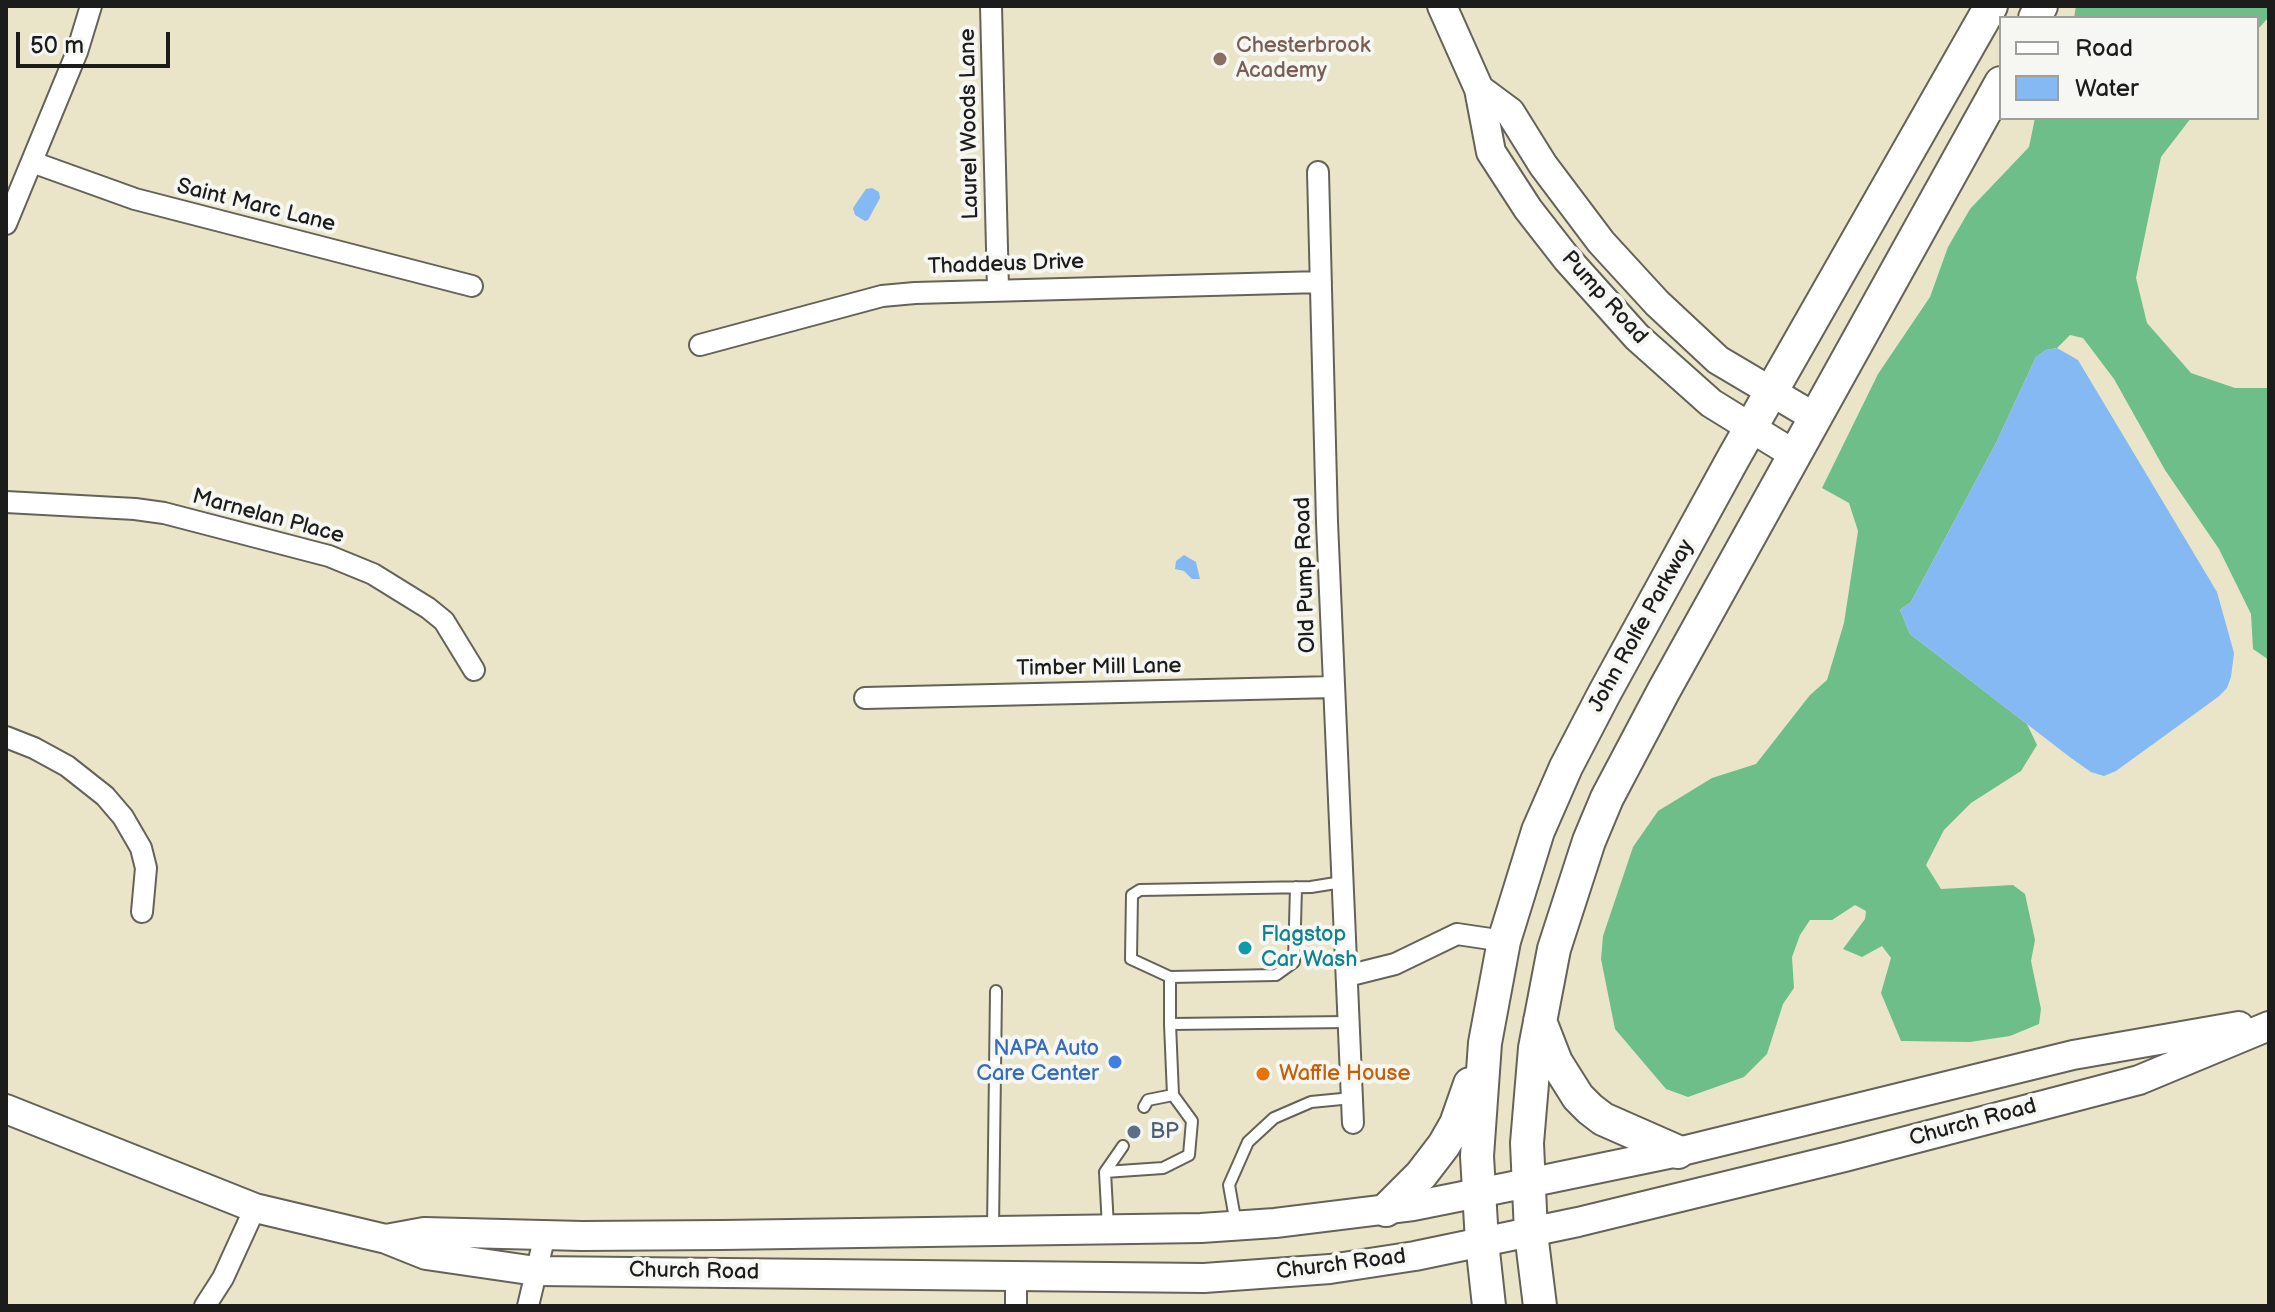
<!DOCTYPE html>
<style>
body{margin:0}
#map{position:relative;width:2275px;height:1312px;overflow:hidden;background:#eae5c9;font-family:"Balsamiq Sans",sans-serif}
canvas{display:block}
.frame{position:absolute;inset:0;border:8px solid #1c1c1c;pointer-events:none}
.legend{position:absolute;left:1999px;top:16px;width:260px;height:104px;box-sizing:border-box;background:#f6f6f2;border:2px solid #9f9f9c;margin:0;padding:10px 14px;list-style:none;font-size:24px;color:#1c1c1c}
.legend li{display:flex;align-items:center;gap:16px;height:40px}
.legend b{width:40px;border:2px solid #9f9f9c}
.scale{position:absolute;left:16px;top:32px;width:154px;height:36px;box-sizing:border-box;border:4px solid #1c1c1c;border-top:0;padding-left:10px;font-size:24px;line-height:28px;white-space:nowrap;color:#1c1c1c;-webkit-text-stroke:6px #f6f6f2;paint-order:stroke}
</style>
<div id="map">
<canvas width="2275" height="1312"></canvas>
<div class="frame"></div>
<ul class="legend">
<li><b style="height:10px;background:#fff"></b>Road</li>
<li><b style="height:22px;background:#84b9f3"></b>Water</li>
</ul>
<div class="scale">50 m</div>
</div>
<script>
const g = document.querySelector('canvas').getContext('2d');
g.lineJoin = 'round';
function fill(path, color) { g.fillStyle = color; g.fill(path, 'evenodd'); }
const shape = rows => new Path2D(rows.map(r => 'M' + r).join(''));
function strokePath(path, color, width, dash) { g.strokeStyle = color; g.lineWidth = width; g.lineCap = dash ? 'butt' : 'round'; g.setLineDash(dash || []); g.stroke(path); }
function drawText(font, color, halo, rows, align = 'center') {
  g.font = font + ' "Balsamiq Sans",sans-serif'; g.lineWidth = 8; g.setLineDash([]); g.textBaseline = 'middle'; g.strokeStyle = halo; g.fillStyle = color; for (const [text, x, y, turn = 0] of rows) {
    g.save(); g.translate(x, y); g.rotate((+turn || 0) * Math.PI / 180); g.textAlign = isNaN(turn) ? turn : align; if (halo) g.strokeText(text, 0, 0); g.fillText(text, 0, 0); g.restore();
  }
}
const forest = shape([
 [2076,6,2269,6,2269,17,2257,30,2257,18,2074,18],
 [2035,118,2191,118,2161,157,2136,278,2147,323,2191,373,2235,388,2269,388,2269,660,2253,649,2251,614,2219,549,2165,470,2114,379,2083,338,2070,335,2057,348,2046,350,2036,357,1996,443,1911,602,1900,610,1910,634,2027,724,2037,745,2021,771,1971,803,1944,830,1926,865,1941,889,2013,885,2025,894,2035,940,2031,961,2041,1009,2039,1024,2010,1036,1970,1042,1901,1041,1881,993,1891,958,1882,946,1862,957,1843,949,1865,919,1866,911,1855,905,1832,920,1810,920,1800,935,1792,957,1794,988,1783,1004,1767,1054,1744,1077,1688,1097,1666,1089,1615,1029,1601,959,1603,936,1633,847,1658,811,1712,778,1756,764,1810,695,1827,680,1844,623,1858,531,1849,503,1822,488,1878,374,1930,297,1948,247,1970,209,2029,147]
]);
const water = shape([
 [872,188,879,192,880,198,868,220,865,221,855,215,853,208,866,189],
 [2057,348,2078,360,2217,592,2234,653,2231,677,2227,688,2218,697,2116,771,2104,776,2091,772,2071,758,1910,634,1900,610,1911,602,1996,443,2036,357,2046,350],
 [1184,555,1196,562,1200,579,1192,579,1184,571,1175,569,1176,561]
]);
const lane = shape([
 [1296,887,1294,962,1276,975,1170,977,1131,959,1132,895,1140,890,1311,887,1342,882],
 [1170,977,1170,1024],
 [1144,1107,1148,1100,1173,1095],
 [1105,1172,1123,1146],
 [1236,1224,1229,1185,1248,1142,1274,1118,1311,1102,1352,1098],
 [1108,1227,1105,1172,1163,1168,1189,1155,1192,1121,1173,1095,1170,1024,1349,1022],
 [993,1229,996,991]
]);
const street = shape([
 [991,6,998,289],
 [32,162,135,199,472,286],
 [1318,172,1327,522,1353,1123],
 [6,224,77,52,91,6],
 [700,345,882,296,915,293,1321,282],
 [6,502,135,509,164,513,329,556,373,574,428,608,444,621,474,670],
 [865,698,1334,687],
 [6,737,34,748,67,766,105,796,123,817,141,848,146,868,142,912],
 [1347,976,1395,964,1457,934,1504,941],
 [1016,1276,1016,1306],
 [205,1306,223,1278,255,1208],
 [528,1306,545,1235]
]);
const secondary = shape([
 [1442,6,1479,89,1491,152,1528,209,1567,259,1637,337,1711,403,1795,455],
 [1479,89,1510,112,1543,165,1601,242,1657,303,1718,360,1816,418],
 [6,1109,255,1208,386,1239,426,1255,536,1271,1204,1278,1330,1269,1415,1256,1578,1222,1845,1157,2139,1080,2269,1026],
 [386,1239,424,1232,582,1236,722,1235,1201,1228,1275,1223,1413,1206,1528,1183,1678,1152,2073,1055,2239,1026]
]);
const primary = shape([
 [2035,18,2041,6],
 [1540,1021,1556,1062,1578,1097,1590,1109,1603,1119,1678,1152],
 [1386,1210,1421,1175,1444,1145,1456,1124,1470,1084],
 [1489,1306,1482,1242,1477,1156,1485,1043,1504,941,1538,831,1566,767,1604,694,1734,457,1991,6],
 [1540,1306,1531,1233,1527,1143,1535,1048,1554,949,1589,841,1607,798,1663,692,2001,83]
]);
const markers = [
 [1220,59,8,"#8d6e63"],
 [1245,948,8,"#0f9aa8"],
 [1115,1062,8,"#3f7fe0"],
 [1263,1074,8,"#e8710a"],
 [1134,1132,8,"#5c6f8a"]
];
const educationNames = [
 ["Chesterbrook",1236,46],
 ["Academy",1236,71]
];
const streetNames = [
 ["Laurel Woods Lane",970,124,-91],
 ["Saint Marc Lane",256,206,14],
 ["Thaddeus Drive",1006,265,-2],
 ["Pump Road",1604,298,48],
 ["Marnelan Place",268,517,15],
 ["Old Pump Road",1306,575,-92],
 ["John Rolfe Parkway",1642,626,-61],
 ["Timber Mill Lane",1099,668,-1],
 ["Church Road",1973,1123,-15],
 ["Church Road",1341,1265,-7],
 ["Church Road",694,1272,1]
];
const cultureNames = [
 ["Flagstop",1261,935],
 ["Car Wash",1261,960]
];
const shopNames = [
 ["NAPA Auto",1099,1049],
 ["Care Center",1099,1074]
];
const foodNames = [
 ["Waffle House",1279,1074]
];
const serviceNames = [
 ["BP",1150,1132]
];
fill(forest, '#6ebe89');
fill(water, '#84b9f3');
strokePath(lane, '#646259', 14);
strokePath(street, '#646259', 24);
strokePath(secondary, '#646259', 32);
strokePath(primary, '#646259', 36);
strokePath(lane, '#fff', 10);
strokePath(street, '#fff', 20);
strokePath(secondary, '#fff', 28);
strokePath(primary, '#fff', 32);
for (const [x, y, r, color] of markers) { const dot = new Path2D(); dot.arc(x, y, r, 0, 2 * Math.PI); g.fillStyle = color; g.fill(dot); strokePath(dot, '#f6f6f2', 3); }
drawText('22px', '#785e54', '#f6f6f2', educationNames, 'left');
drawText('22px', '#1c1c1c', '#f6f6f2', streetNames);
drawText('22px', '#0d838f', '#f6f6f2', cultureNames, 'left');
drawText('22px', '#366cbe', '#f6f6f2', shopNames, 'right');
drawText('22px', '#c56008', '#f6f6f2', foodNames, 'left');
drawText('22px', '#4e5e75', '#f6f6f2', serviceNames, 'left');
</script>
